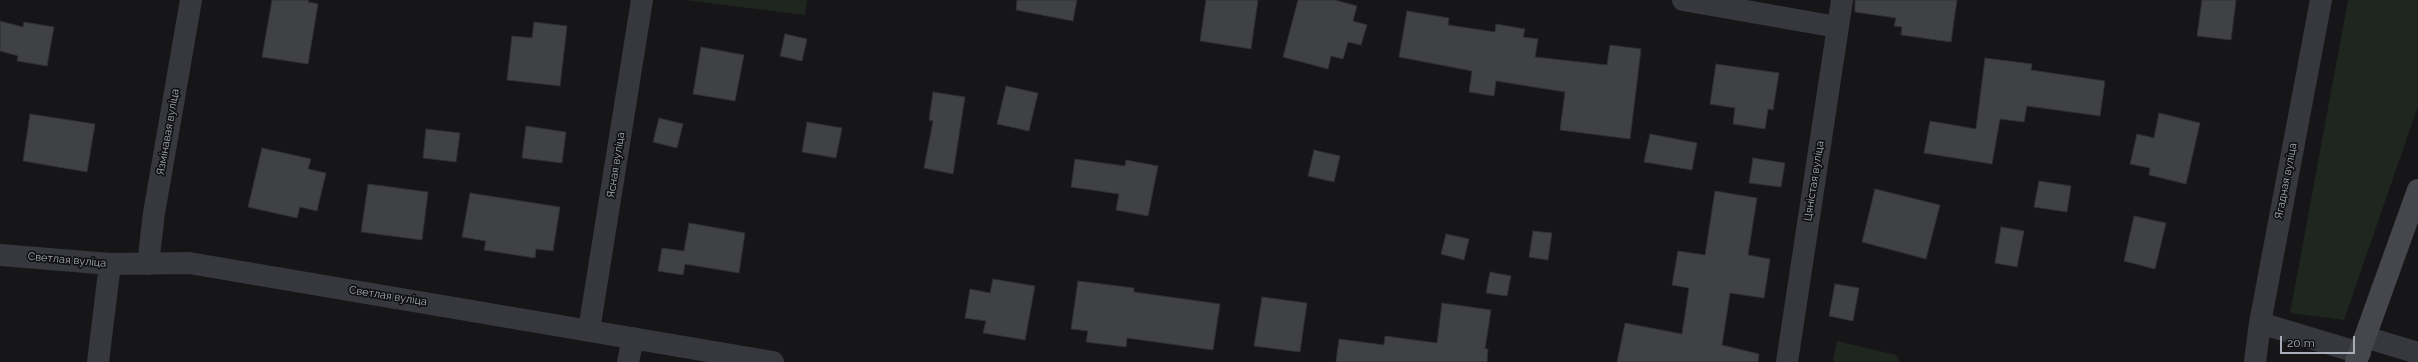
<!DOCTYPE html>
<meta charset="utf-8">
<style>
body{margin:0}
#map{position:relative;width:2418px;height:362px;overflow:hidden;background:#161618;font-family:Raleway,sans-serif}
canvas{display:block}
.scale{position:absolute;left:2280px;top:336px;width:75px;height:18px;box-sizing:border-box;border:2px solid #a8adb8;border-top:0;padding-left:5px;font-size:12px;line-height:14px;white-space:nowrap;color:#a8adb8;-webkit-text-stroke:3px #111113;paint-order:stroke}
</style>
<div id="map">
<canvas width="2418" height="362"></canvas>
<div class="scale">20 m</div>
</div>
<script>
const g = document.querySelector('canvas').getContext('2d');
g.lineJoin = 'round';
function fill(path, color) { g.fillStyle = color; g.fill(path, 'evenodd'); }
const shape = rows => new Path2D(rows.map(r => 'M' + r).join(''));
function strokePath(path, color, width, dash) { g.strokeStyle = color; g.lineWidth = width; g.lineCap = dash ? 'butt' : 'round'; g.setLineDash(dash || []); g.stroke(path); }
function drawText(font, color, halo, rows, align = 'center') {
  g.font = font + ' Raleway,sans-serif'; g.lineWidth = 3.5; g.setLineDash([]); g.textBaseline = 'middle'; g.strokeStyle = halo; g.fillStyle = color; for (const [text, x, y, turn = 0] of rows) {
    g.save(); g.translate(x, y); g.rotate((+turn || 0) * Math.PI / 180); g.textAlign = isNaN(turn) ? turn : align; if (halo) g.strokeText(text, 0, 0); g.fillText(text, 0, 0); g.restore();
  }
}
const green = shape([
 [685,0,807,0,805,15],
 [2348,0,2418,0,2418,106,2344,320,2290,313],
 [1837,341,1896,355,1900,362,1833,362]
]);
const building = shape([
 [272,0,309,0,308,2,318,4,308,64,262,57,272,0],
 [1017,0,1077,0,1073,21,1016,10,1017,0],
 [1206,0,1258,0,1251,49,1200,41,1206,0],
 [1298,0,1335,0,1357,6,1353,21,1367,25,1361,45,1348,42,1343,59,1331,56,1328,69,1283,57,1298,0],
 [1855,0,1957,0,1951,42,1901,35,1902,27,1894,26,1896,18,1855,12,1855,0],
 [2202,0,2236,0,2231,40,2197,36,2202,0],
 [1407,11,1449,18,1448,25,1495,32,1496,24,1525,29,1523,37,1538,39,1535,57,1607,65,1610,45,1641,49,1630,139,1560,130,1565,92,1496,81,1494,96,1469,92,1472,71,1399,57,1407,11],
 [0,21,23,27,24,22,54,27,47,66,17,61,18,56,0,51,0,21],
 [534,22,567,26,560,86,507,80,512,36,532,38,534,22],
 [785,34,807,39,802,61,780,56,785,34],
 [701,47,744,55,735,101,693,94,701,47],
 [1985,58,2032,64,2031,70,2105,81,2100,116,2027,106,2024,122,2000,119,1992,164,1924,153,1930,121,1976,129,1985,58],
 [1716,64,1779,73,1773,110,1768,109,1765,129,1733,124,1735,108,1710,104,1716,64],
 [1006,86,1038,93,1029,131,997,124,1006,86],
 [933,92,965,97,953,174,924,168,933,121,929,120,933,92],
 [2159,113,2200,123,2186,184,2149,175,2150,168,2130,164,2137,134,2154,138,2159,113],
 [30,114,95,124,87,172,23,161,30,114],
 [659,118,683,124,677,148,653,142,659,118],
 [807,122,842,128,836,158,802,152,807,122],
 [526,126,566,132,562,163,522,158,526,126],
 [426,129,460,133,456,162,423,158,426,129],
 [1650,134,1697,143,1692,170,1644,162,1650,134],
 [262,148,311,159,308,169,326,173,317,211,300,207,297,218,248,207,262,148],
 [1314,150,1340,156,1334,182,1308,176,1314,150],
 [1753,158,1785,163,1781,187,1749,183,1753,158],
 [1075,159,1125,166,1126,160,1158,166,1148,216,1116,210,1119,194,1071,187,1075,159],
 [2039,181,2071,186,2067,212,2034,207,2039,181],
 [368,184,428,192,422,240,361,232,368,184],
 [1875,189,1940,205,1926,259,1862,242,1875,189],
 [1715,191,1757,198,1748,255,1770,259,1764,298,1730,293,1722,345,1759,354,1758,362,1617,362,1625,323,1682,334,1689,288,1672,285,1678,251,1705,255,1715,191],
 [470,193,560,207,553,251,536,249,535,258,484,250,486,241,462,237,470,193],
 [2134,216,2166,223,2155,269,2124,261,2134,216],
 [689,223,745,233,739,273,685,264,683,275,658,271,662,248,684,251,689,223],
 [2001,227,2024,231,2017,267,1995,263,2001,227],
 [1533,231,1552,233,1548,260,1529,257,1533,231],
 [1446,234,1469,239,1464,260,1441,254,1446,234],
 [1490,272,1511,276,1507,296,1486,293,1490,272],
 [993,279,1035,286,1025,340,983,333,986,321,965,318,970,289,990,293,993,279],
 [1078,281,1134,288,1134,292,1220,304,1213,350,1127,338,1126,347,1086,342,1088,331,1071,329,1078,281],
 [1835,284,1859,288,1853,321,1829,316,1835,284],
 [1262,297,1307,303,1300,352,1254,346,1262,297],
 [1442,303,1491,310,1485,349,1488,349,1487,362,1336,362,1339,339,1384,345,1385,336,1437,343,1442,303]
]);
const minor = shape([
 [1683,0,1837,27],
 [0,255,110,264,189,263,773,362],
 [148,264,154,213,191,0],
 [2260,323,2360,353],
 [589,330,642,0],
 [2365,337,2418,353],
 [98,362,110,264],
 [628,362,633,338],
 [1787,362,1842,0],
 [2255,362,2260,323,2321,0]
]);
const secondary = shape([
 [2356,362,2418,190]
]);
const streetNames = [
 ["Язмінавая вуліца",168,132,-80],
 ["Ясная вуліца",616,165,-81],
 ["Цяністая вуліца",1814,181,-81],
 ["Ягадная вуліца",2286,181,-79],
 ["Светлая вуліца",67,260,5],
 ["Светлая вуліца",388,296,9]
];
fill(green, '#1e261f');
fill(building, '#404145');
strokePath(building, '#303034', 1);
strokePath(minor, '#37383d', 22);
strokePath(secondary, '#45474d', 22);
drawText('11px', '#a8adb8', '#111113', streetNames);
</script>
